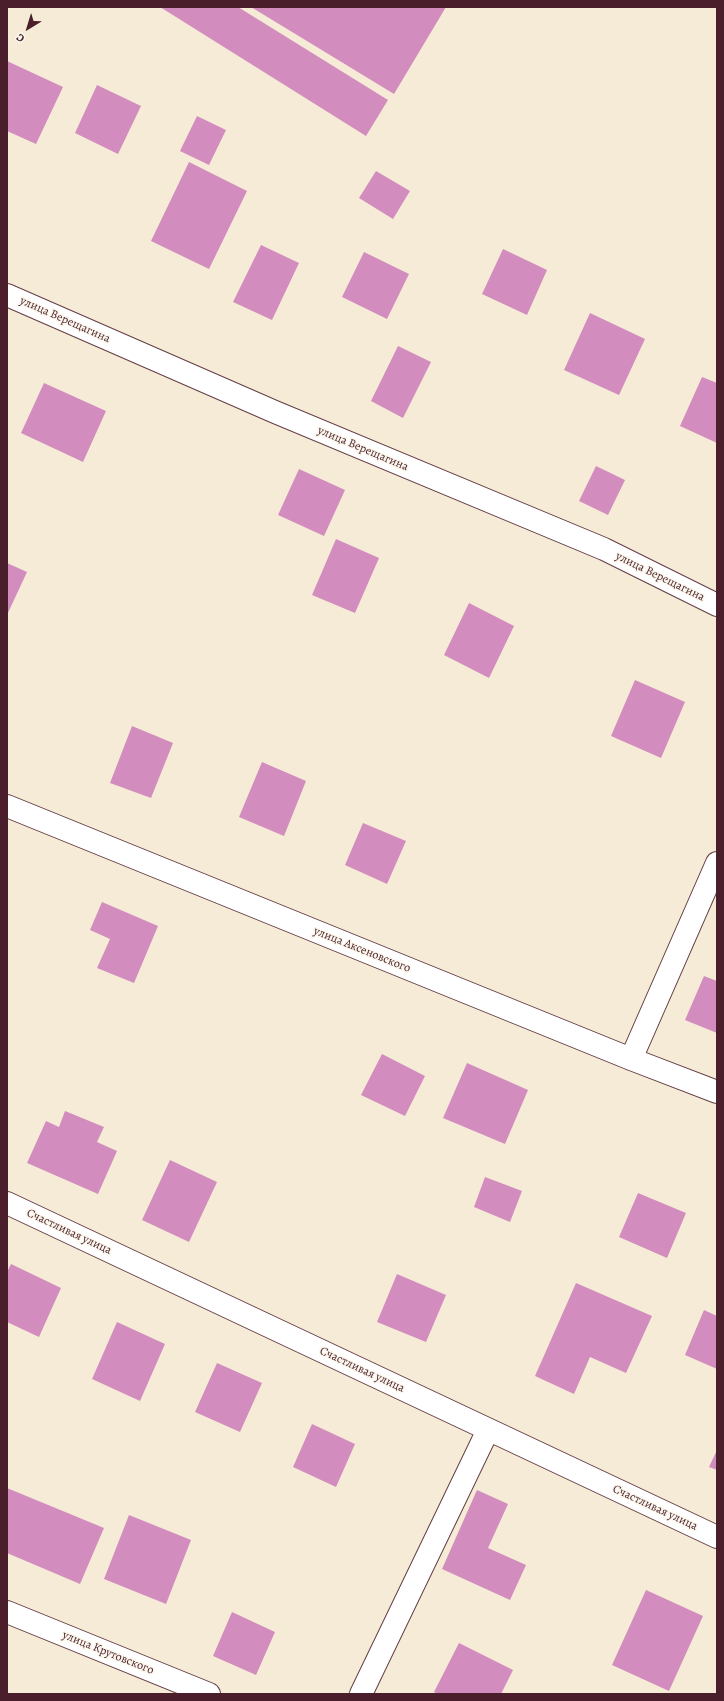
<!DOCTYPE html>
<meta charset="utf-8">
<style>
body{margin:0}
#map{position:relative;width:724px;height:1701px;overflow:hidden;background:#f6ebd7;font-family:Alegreya,serif}
canvas{display:block}
.frame{position:absolute;inset:0;border:8px solid #4a1f2b;pointer-events:none}
.north{position:absolute;left:8px;top:8px;width:40px;height:40px;-webkit-text-stroke:3px #fbf7ec;paint-order:stroke;rotate:218deg;font-size:11px;font-weight:700;line-height:16px;text-align:center;color:#4a1f2b}
.north::after{content:'';display:block;margin:auto;width:14px;height:18px;background:#4a1f2b;clip-path:polygon(50% 0,100% 100%,50% 72%,0 100%)}
</style>
<div id="map">
<canvas width="724" height="1701"></canvas>
<div class="frame"></div>
<div class="north">С</div>
</div>
<script>
const g = document.querySelector('canvas').getContext('2d');
g.lineJoin = 'round';
function fill(path, color) { g.fillStyle = color; g.fill(path, 'evenodd'); }
const shape = rows => new Path2D(rows.map(r => 'M' + r).join(''));
function strokePath(path, color, width, dash) { g.strokeStyle = color; g.lineWidth = width; g.lineCap = dash ? 'butt' : 'round'; g.setLineDash(dash || []); g.stroke(path); }
function drawText(font, color, halo, rows, align = 'center') {
  g.font = font + ' Alegreya,serif'; g.lineWidth = 3; g.setLineDash([]); g.textBaseline = 'middle'; g.strokeStyle = halo; g.fillStyle = color; for (const [text, x, y, turn = 0] of rows) {
    g.save(); g.translate(x, y); g.rotate((+turn || 0) * Math.PI / 180); g.textAlign = isNaN(turn) ? turn : align; if (halo) g.strokeText(text, 0, 0); g.fillText(text, 0, 0); g.restore();
  }
}
const building = shape([
 [160,7,238,7,388,100,366,136],
 [251,7,446,7,394,94],
 [7,61,63,87,36,144,7,131],
 [97,85,141,106,118,154,75,133],
 [197,116,226,130,209,165,180,151],
 [189,162,247,191,209,269,151,241],
 [376,171,410,191,393,219,359,198],
 [261,245,299,263,272,320,233,302],
 [503,249,547,270,527,315,482,294],
 [364,252,409,274,387,319,342,297],
 [590,313,645,339,619,395,564,370],
 [398,346,431,362,403,418,371,401],
 [702,377,717,383,717,443,680,426],
 [44,383,106,411,83,462,21,433],
 [596,466,625,480,608,515,579,501],
 [299,469,345,490,324,536,278,515],
 [336,539,379,558,355,613,312,595],
 [7,563,27,572,7,615],
 [469,603,514,626,489,678,444,655],
 [635,680,685,702,661,758,611,736],
 [132,726,173,743,151,798,110,783],
 [262,762,306,781,284,836,239,817],
 [363,823,406,841,387,884,345,865],
 [102,902,158,926,134,983,97,968,110,939,90,930],
 [704,976,717,981,717,1033,685,1020],
 [382,1054,425,1076,405,1116,361,1095],
 [467,1063,528,1090,505,1144,443,1118],
 [65,1111,104,1127,97,1142,117,1151,98,1194,27,1163,46,1121,59,1127],
 [170,1160,217,1182,189,1242,142,1220],
 [485,1177,522,1191,510,1222,474,1207],
 [638,1193,686,1213,667,1258,619,1237],
 [11,1264,61,1288,39,1337,7,1322,7,1272],
 [397,1274,446,1295,426,1342,377,1322],
 [576,1283,652,1316,626,1373,590,1357,574,1394,535,1376],
 [704,1310,717,1316,717,1369,685,1355],
 [117,1322,165,1344,140,1401,92,1379],
 [217,1363,262,1383,240,1432,195,1412],
 [312,1424,355,1444,336,1487,293,1467],
 [717,1450,717,1470,709,1467],
 [7,1488,104,1528,80,1584,7,1553],
 [477,1490,508,1504,488,1548,526,1565,510,1600,442,1569],
 [129,1515,191,1540,166,1604,104,1579],
 [646,1590,703,1616,669,1691,612,1665],
 [232,1612,275,1632,256,1675,213,1656],
 [459,1643,513,1670,501,1694,438,1694,434,1692]
]);
const minor = shape([
 [7,295,275,412,604,549,717,605],
 [7,806,631,1059,717,1092],
 [631,1059,717,863],
 [7,1203,717,1537],
 [7,1612,209,1694],
 [361,1694,488,1430]
]);
const streetNames = [
 ["улица Верещагина",65,320,24],
 ["улица Верещагина",363,449,23],
 ["улица Верещагина",660,577,26],
 ["улица Аксеновского",362,950,22],
 ["Счастливая улица",69,1232,25],
 ["Счастливая улица",362,1370,25],
 ["Счастливая улица",655,1508,25],
 ["улица Крутовского",108,1653,22]
];
fill(building, '#d28dbe');
strokePath(minor, '#643e45', 24);
strokePath(minor, '#fff', 22);
drawText('12px', '#4a1f2b', '#fbf7ec', streetNames);
</script>
